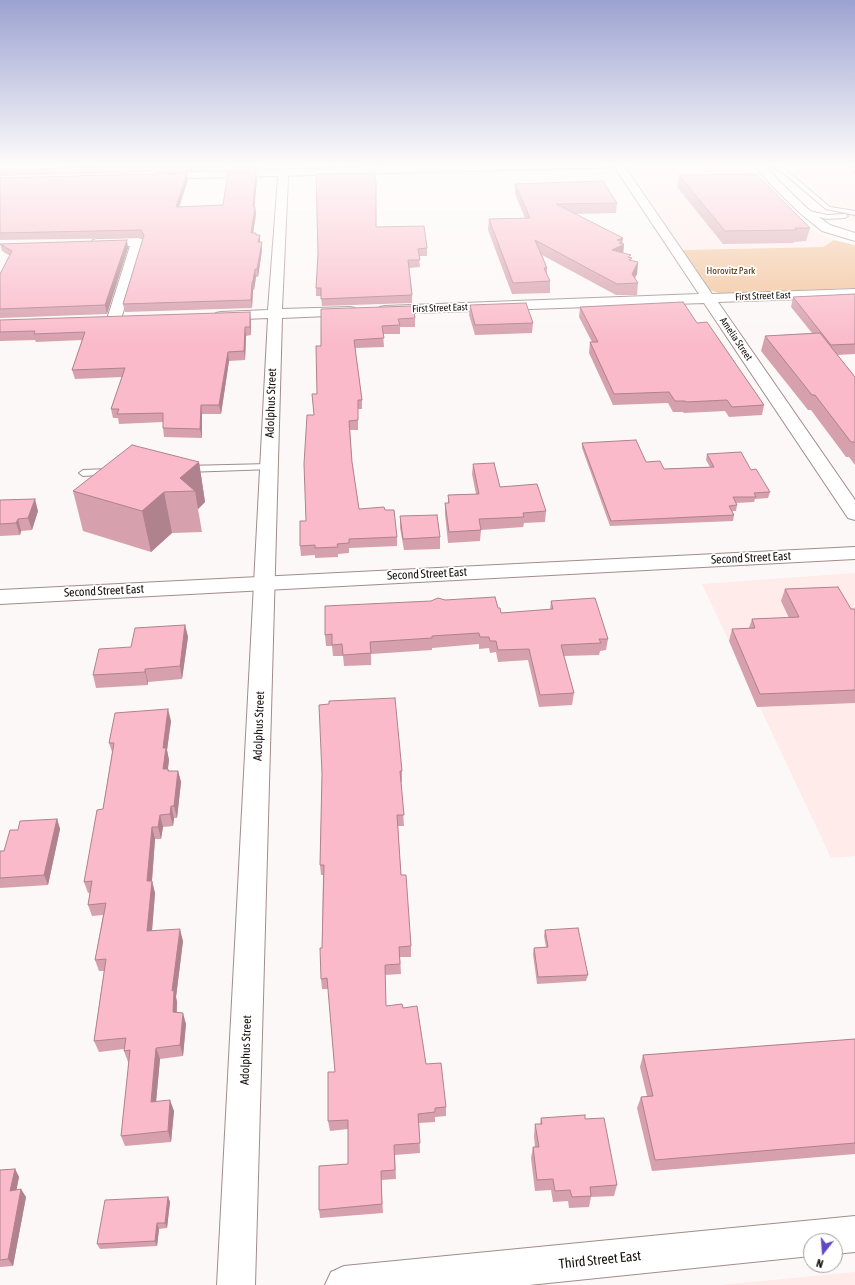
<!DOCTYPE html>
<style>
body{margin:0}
#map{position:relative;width:855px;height:1285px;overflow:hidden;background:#fcf8f7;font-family:"Asap Condensed",sans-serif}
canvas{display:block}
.north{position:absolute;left:803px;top:1233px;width:40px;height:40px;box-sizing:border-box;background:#fff;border:1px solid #a19f9e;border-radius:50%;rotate:197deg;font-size:11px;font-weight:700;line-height:16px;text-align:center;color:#150e0d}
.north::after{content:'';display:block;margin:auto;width:14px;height:18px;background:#5f4ac3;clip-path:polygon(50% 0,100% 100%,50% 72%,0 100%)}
</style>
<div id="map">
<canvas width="855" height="1285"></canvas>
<div class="north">N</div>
</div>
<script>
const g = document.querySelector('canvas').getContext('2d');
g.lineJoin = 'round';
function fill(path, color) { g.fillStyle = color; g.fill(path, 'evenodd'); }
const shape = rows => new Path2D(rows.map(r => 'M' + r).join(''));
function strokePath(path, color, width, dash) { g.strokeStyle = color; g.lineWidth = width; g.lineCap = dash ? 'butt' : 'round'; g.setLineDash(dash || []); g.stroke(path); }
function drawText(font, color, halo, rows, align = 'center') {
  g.font = font + ' "Asap Condensed",sans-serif'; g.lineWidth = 3.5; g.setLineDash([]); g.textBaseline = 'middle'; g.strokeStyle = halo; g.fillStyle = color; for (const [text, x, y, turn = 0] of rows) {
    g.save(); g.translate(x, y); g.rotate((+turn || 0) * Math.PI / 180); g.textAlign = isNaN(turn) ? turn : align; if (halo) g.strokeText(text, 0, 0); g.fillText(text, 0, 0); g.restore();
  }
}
const built = shape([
 [789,164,855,164,855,223,847,220],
 [742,167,806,227,834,240,823,247,681,250,632,169],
 [855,573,855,856,831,858,702,584],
 [855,1272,855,1285,719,1285]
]);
const green = shape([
 [834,240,855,245,855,288,719,293,709,290,681,250,823,247]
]);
const service = shape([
 [765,164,773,164,785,169,830,207,855,211,855,215,826,209,781,171,765,164],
 [805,210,827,215,845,214,848,216,845,218,827,219,803,213,802,212,805,210],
 [269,464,273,467,272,469,186,472,182,469,186,466,269,464],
 [110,469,113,470,114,472,113,474,83,476,79,473,83,470,110,469]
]);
const minor = shape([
 [277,164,287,164,288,178,282,309,350,307,355,308,357,311,355,314,350,315,282,318,255,1285,217,1285,268,318,221,320,216,319,214,316,216,313,221,312,268,310,278,178,277,164],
 [623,164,712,294,855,289,855,297,718,302,855,500,855,520,848,518,704,303,385,314,380,313,378,310,380,307,385,306,699,294,613,165,623,164],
 [138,238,142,239,144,242,121,319,119,322,114,323,109,322,107,319,130,246,97,247,93,246,91,243,93,240,97,239,138,238],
 [855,1216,855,1252,835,1254,835,1241,811,1241,811,1256,529,1285,325,1285,331,1272,344,1266,855,1216]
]);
const tertiary = shape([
 [754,164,765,164,779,181,809,210,830,225,855,233,855,241,822,231,801,214,771,185,754,164]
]);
const secondary = shape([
 [855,547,855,559,0,604,0,590,855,547]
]);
const primary = shape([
 [481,164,630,164,625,167,157,179,152,176,157,173,481,164]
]);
const wall = shape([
 [0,164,258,164,258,169,231,170,230,167,192,169,191,171,0,176],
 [845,164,855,164,855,174],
 [679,175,810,228,806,241,794,242,793,243,723,244,677,187],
 [0,178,188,180,179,207,223,205,257,179,254,207,255,207,256,214,253,233,257,235,260,242,262,250,258,277,256,277,254,290,253,290,252,308,125,312,123,304,143,239,142,238,0,240],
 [515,184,617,203,616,213,576,214,622,241,622,244,624,244,623,253,630,258,632,261,638,262,637,274,635,277,638,283,637,295,616,295,542,255,547,268,547,274,550,281,550,293,512,294,488,230,489,219,525,218,515,194],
 [377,227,427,248,427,256,419,256,420,267,409,268,412,295,412,303,322,306,321,296,316,296,316,288],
 [0,244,128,248,107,314,0,318,0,274,10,256,2,251],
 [855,294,855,354,837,355,855,377,855,465,849,457,846,457,811,410,808,410,761,351,765,336,812,333,791,307,793,297],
 [470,305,533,323,532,333,475,335,469,315],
 [413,306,415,318,415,327,400,327,400,334,383,334,384,347,355,348,362,400,362,409,358,409,358,430,350,430,352,462,359,509,385,510,397,537,397,546,349,548,349,553,338,554,338,557,315,558,315,555,301,556,300,546,306,521,314,415,317,394,321,346],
 [580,307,697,323,764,405,762,415,729,417,725,411,684,413,683,412,673,412,668,403,613,405,589,353,590,342,592,342,579,317],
 [0,320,251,320,251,335,246,336,245,360,229,361,221,414,202,414,202,438,164,437,163,428,163,422,119,424,118,418,113,418,111,409,122,377,75,379,72,370,82,340,36,342,35,340,0,341],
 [582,443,646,462,664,469,710,467,706,460,707,454,751,470,770,492,768,498,755,499,754,502,736,503,737,505,736,511,732,511,734,515,733,521,610,526,582,448],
 [199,462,205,502,198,509,202,532,172,533,151,552,83,531,73,491],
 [473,464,500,487,546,511,545,522,524,523,523,527,481,530,480,541,448,543,445,514,445,503,448,503,448,495,476,494,472,474],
 [0,500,38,511,32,530,21,531,20,535,0,536],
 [400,516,440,537,440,549,404,550,400,528],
 [785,589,851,609,855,609,855,703,757,707,729,641,732,629,749,628,752,619,789,618,781,601],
 [445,600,498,608,501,613,550,610,551,601,608,639,606,650,600,651,599,655,564,656,574,693,572,705,539,707,528,660,498,662,496,652,490,653,489,648,479,649,479,644,432,648,432,650,371,654,371,665,344,666,343,656,333,656,332,646,326,646,325,635],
 [185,625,188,637,182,679,148,682,148,685,96,688,93,675,131,647],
 [171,721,167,750,169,760,168,769,169,771,178,771,181,782,177,818,174,818,173,826,163,827,161,839,155,839,152,881,155,893,152,931,183,941,176,997,177,1002,177,1012,186,1024,183,1056,160,1059,156,1102,174,1111,171,1142,125,1146,121,1136,129,1062,128,1062,124,1051,124,1049,99,1052,94,1041,104,971,99,971,95,960,103,915,92,916,88,905,90,893,88,893,84,882,103,809,112,752,109,743],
 [402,771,402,782,401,782,404,826,398,826,401,875,411,946,411,957,400,957,401,974,385,975,386,1006,403,1008,426,1064,446,1107,446,1116,435,1117,435,1122,419,1123,420,1153,395,1155,396,1179,381,1180,383,1213,320,1218,319,1210,348,1164,348,1129,330,1131,328,1121,335,1072,328,989,322,989,321,979,322,948,323,875,321,875,320,865,322,774],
 [57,819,60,829,48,885,0,888,0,851,4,851,18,830],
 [545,930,588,975,586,981,537,984,533,954,534,948,546,947,544,936],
 [855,1039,855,1154,652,1171,637,1108,641,1097,647,1096,640,1067,643,1055],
 [541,1118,585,1119,617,1185,614,1196,591,1197,589,1207,569,1208,568,1201,553,1202,551,1190,535,1191,531,1158,533,1147,535,1147,534,1136,535,1124,540,1124],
 [15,1169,19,1177,16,1190,26,1197,13,1266,0,1267,0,1170],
 [168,1197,170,1202,167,1228,159,1229,157,1246,100,1249,97,1244]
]);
const shadedWall = shape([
 [190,164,191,164,192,169,191,171],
 [256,172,257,179,254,214,253,207],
 [187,173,188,180,177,214,176,207],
 [255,207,256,214,252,241,251,233],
 [260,235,260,243,258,242],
 [623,238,622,245,624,244,623,256,612,250,617,240],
 [127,240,128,248,107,314,105,305],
 [262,242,262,250,258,277,257,269],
 [638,262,637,274,632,283,632,274],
 [255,269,256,277,254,290,253,281],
 [252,282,253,290,252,308,251,300],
 [250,312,251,320,251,335,250,327],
 [245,327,246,336,245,360,244,351],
 [228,352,229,361,221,414,219,405],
 [201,405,202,414,202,438,200,429],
 [199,462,205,502,198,509,195,491,180,478],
 [164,492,172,533,151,552,142,511],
 [35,499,38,511,32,530,28,518],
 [18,519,21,531,20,535,16,523],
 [185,625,188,637,182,679,180,666],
 [145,669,148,682,148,685,145,672],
 [168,709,171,721,167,750,169,760,166,781,163,769,163,748],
 [178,771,181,782,177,818,174,806],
 [171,806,174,818,173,826,170,814],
 [160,815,163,827,161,839,158,827],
 [57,819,60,829,48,885,44,875],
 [152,827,155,839,151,893,147,881],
 [152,881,155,893,151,942,147,931],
 [180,929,183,941,176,997,177,1002,176,1023,173,1012,172,991],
 [183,1013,186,1024,183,1056,180,1045],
 [156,1048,160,1059,155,1113,151,1102],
 [170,1100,174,1111,171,1142,168,1131],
 [15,1169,19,1177,15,1198,10,1191],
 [21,1189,26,1197,13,1266,8,1259],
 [168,1197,170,1202,167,1228,165,1223],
 [157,1223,159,1229,157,1246,155,1241]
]);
const building = shape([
 [0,164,179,164,0,170,0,164],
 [228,172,256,172,253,207,255,207,251,233,256,233,256,235,260,235,258,242,262,242,257,269,255,269,253,281,252,282,251,300,123,304,144,235,141,230,0,233,0,178,187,173,176,207,223,205,228,172],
 [374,173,375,175,375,182,376,182,376,227,424,226,427,248,418,249,420,260,408,260,412,295,321,299,321,288,316,288,318,254,316,174,374,173],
 [756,174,810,228,795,228,796,230,725,231,679,175,756,174],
 [603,181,617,203,556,204,623,238,617,240,622,241,619,243,624,244,612,250,631,255,628,257,632,258,629,260,638,262,632,274,638,283,617,284,535,240,547,268,544,268,550,281,513,283,489,219,530,218,515,184,603,181],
 [127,240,105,305,0,309,0,274,12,251,0,244,127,240],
 [855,294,855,344,831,345,793,297,855,294],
 [683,302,697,323,707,322,764,405,732,407,727,400,686,402,685,401,675,401,669,392,614,394,590,342,598,342,580,307,683,302],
 [526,303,533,323,475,325,470,305,526,303],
 [413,306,415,318,398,319,400,325,382,326,384,338,354,340,362,400,358,400,358,420,349,421,352,462,359,509,384,507,385,510,394,510,397,537,349,539,349,543,337,544,338,547,315,548,315,545,300,546,300,521,306,521,304,464,307,415,314,415,312,394,317,394,316,346,321,346,321,309,413,306],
 [250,312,250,327,245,327,244,351,228,352,219,405,201,405,200,429,163,428,163,413,117,414,119,409,111,409,125,368,72,370,85,332,34,334,35,331,0,332,0,320,250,312],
 [820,333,855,377,855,443,854,442,851,442,815,395,812,395,765,336,820,333],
 [636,440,646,462,660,461,664,469,714,467,707,454,741,452,751,470,756,469,770,492,754,493,756,497,733,497,737,505,729,506,734,515,611,521,582,443,636,440],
 [132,445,199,462,180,478,195,491,164,492,142,511,73,491,132,445],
 [494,463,500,487,537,484,546,511,523,513,524,517,479,519,481,530,449,532,445,503,449,503,448,495,479,494,473,464,494,463],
 [35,499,28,518,18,519,16,523,0,524,0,500,35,499],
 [437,515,440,537,403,539,400,516,437,515],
 [838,587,851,609,855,609,855,690,760,694,732,629,755,628,752,619,799,617,785,589,838,587],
 [495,597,498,608,500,608,501,613,553,609,551,601,595,598,608,639,599,639,601,643,561,645,574,693,540,695,529,649,498,650,496,641,490,641,489,637,480,637,479,633,432,636,432,638,370,642,371,653,343,655,342,644,332,645,332,634,325,635,325,606,431,601,438,598,445,600,495,597],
 [185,625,180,666,145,669,145,672,93,675,99,649,131,647,135,628,185,625],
 [395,698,402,771,400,771,404,815,397,815,401,875,406,875,411,946,399,947,400,964,385,965,386,1006,402,1004,403,1008,417,1006,426,1064,441,1063,446,1107,435,1108,435,1112,418,1114,420,1143,394,1145,395,1170,381,1171,382,1204,319,1210,319,1166,348,1164,348,1120,328,1121,328,1072,335,1072,327,978,321,979,320,948,322,948,324,865,320,865,322,774,319,705,329,704,329,701,395,698],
 [168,709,163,748,166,748,163,769,168,769,168,771,178,771,174,806,171,806,170,814,160,815,158,827,152,827,147,881,152,881,147,931,180,929,172,991,174,990,173,1012,183,1013,180,1045,156,1048,151,1102,170,1100,168,1131,121,1136,130,1050,124,1051,126,1038,94,1041,106,959,95,960,106,903,88,905,92,881,84,882,97,810,103,809,114,743,109,743,115,713,168,709],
 [57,819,44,875,0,878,0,851,4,851,10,830,18,830,20,821,57,819],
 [578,928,588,975,538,977,534,948,548,947,545,930,578,928],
 [855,1039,855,1143,655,1160,641,1097,653,1096,643,1055,855,1039],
 [585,1115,585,1119,604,1118,617,1185,590,1187,591,1196,572,1197,570,1190,555,1191,553,1179,537,1180,533,1147,539,1147,535,1124,542,1124,541,1118,585,1115],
 [15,1169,10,1191,21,1189,8,1259,0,1260,0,1170,15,1169],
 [168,1197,165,1223,157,1223,155,1241,97,1244,105,1200,168,1197]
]);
const farParknames = [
 ["Horovitz Park",731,271]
];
const farStreetnames = [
 ["First Street East",763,296,-2],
 ["First Street East",440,308,-2],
 ["Amelia Street",736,339,56]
];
const streetNames = [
 ["Adolphus Street",271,403,-88],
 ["Second Street East",751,558,-3],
 ["Second Street East",427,574,-3],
 ["Second Street East",104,591,-3],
 ["Adolphus Street",259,726,-88],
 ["Adolphus Street",246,1050,-88]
];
const nearStreetnames = [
 ["Third Street East",600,1260,-6]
];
fill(built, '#feebea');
fill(green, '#f2c299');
strokePath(service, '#a18c8b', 2);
strokePath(minor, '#a18c8b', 2);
strokePath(tertiary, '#a18c8b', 2);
strokePath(secondary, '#a18c8b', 2);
strokePath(primary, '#a18c8b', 2);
fill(service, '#fff');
fill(minor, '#fff');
fill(tertiary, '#fff');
fill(secondary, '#fff');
fill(primary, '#fff');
fill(wall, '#d7a0ad');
fill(shadedWall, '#af828d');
fill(building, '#fabac9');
strokePath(building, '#af828d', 1);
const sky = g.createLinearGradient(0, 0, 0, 344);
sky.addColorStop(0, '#9ca2d1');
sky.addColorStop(0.48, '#fefcfb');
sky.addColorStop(1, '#fefcfb00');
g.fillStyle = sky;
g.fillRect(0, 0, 855, 344);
drawText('10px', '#512c02', '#fff', farParknames);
drawText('10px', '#150e0d', '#fff', farStreetnames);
drawText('12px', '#150e0d', '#fff', streetNames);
drawText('14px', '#150e0d', '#fff', nearStreetnames);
</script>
